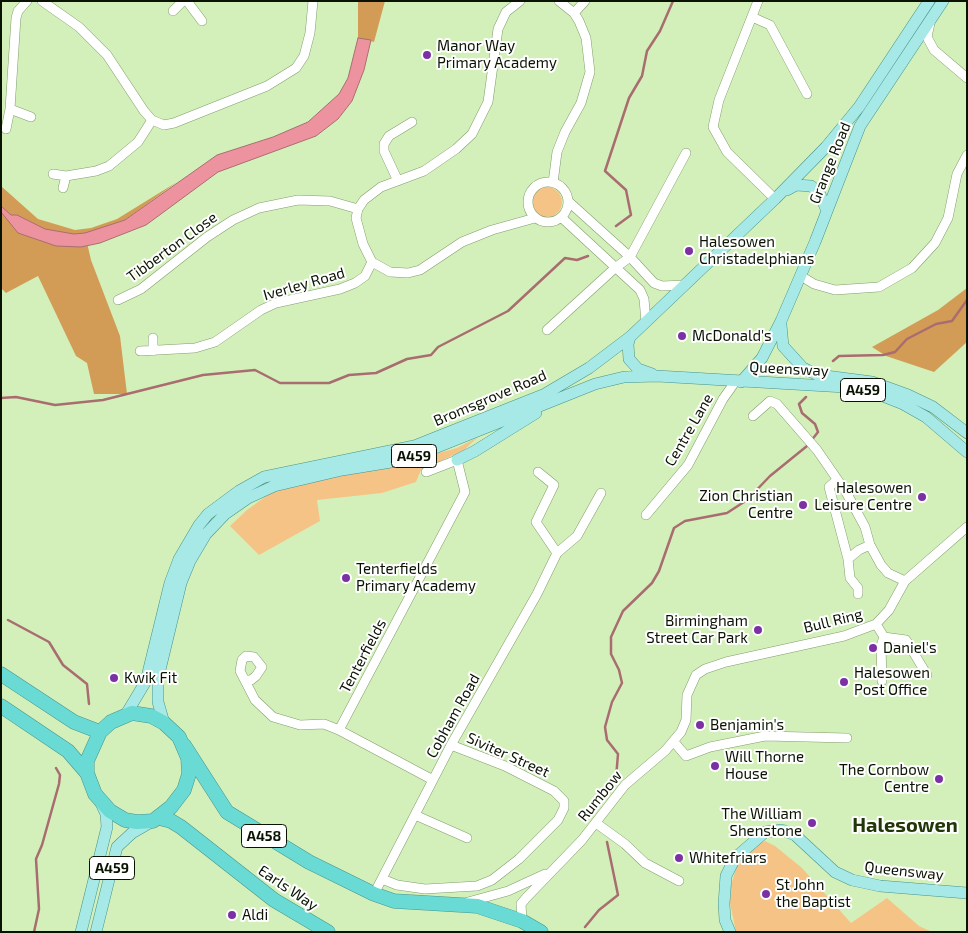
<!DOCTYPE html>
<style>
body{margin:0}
#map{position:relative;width:968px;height:933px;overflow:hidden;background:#d3f0bb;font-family:"Exo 2",sans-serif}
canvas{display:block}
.frame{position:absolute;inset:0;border:2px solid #0a1302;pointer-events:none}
</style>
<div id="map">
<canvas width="968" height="933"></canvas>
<div class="frame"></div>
</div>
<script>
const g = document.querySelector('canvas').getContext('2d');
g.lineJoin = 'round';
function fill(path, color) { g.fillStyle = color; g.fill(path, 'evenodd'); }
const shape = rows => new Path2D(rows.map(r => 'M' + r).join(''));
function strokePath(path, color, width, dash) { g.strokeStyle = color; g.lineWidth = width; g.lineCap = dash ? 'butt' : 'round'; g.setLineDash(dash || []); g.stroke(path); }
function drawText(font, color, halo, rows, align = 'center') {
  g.font = font + ' "Exo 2",sans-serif'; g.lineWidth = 4; g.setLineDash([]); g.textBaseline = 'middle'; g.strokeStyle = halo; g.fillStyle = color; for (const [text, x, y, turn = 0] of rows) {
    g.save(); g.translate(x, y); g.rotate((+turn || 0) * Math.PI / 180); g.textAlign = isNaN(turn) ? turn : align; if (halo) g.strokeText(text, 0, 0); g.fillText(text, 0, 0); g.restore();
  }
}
const green = shape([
 '532 202a15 15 0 1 1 30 0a15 15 0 1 1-30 0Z',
 [478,437,464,450,421,470,416,482,382,493,317,500,320,521,259,555,230,526,247,510,269,494,290,485,396,465,457,448],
 [765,841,775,846,802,868,851,923,887,898,919,926,932,932,736,932,730,903,731,885,737,866,751,849]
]);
const forest = shape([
 [358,1,385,1,374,42,358,38],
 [177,182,125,220,85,234,91,260,120,336,127,394,94,394,87,363,76,356,38,276,6,293,1,288,1,186,38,219,75,230,91,228,117,219],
 [967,288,967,342,934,372,886,356,872,347,938,310]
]);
const water = shape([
 [358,38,371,40,364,70,352,101,338,119,316,136,218,172,146,225,100,243,81,247,56,246,18,233,1,212,1,206,11,215,17,215,45,229,74,234,85,233,125,220,217,155,273,137,308,122,339,94,348,78,358,38]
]);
const stream = shape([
 [616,226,631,215,626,190,605,171,629,98,642,76,647,51,660,31,673,1],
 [833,361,839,356,883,355,895,352,907,339,936,324,952,321,967,300],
 [1,398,16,397,55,405,103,400,203,375,255,370,280,383,329,383,349,375,376,373,407,359,431,355,438,347,508,311,565,258,577,260,588,256],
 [8,620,49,642,63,665,87,684,89,704],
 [616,778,618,754,607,740,605,727,612,702,622,683,619,670,611,654,611,637,623,611,652,583,659,571,674,528,685,521,727,513,747,500,770,476,807,446,818,432,815,424,802,413,799,404,806,397],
 [585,927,599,910,618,895,607,842],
 [34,932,39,909,36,859,42,845,59,784,60,775,56,768]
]);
const minor = shape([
 [42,1,79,27,107,55,144,111,152,120,164,125,174,123,267,86,296,68,304,56,310,33,313,1],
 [187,1,202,21],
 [520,1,506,12,498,29,488,102,472,134,456,149,424,171,381,187,364,200,358,209,356,218,363,244,372,262,390,272,408,273,420,270,462,242,492,230,535,218],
 [758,1,719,100,713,127,727,152,775,199],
 [173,11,183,1],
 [574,13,585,1],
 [752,17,770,25,807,94],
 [930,23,927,37,934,50,967,78],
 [10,109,31,117],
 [6,129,10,109,16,18,18,11,27,1],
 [53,174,66,176,63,188],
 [66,176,96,171,109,166,138,142,152,120],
 [398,181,384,151,384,144,389,136,412,122],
 '528 202a20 20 0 1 1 40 0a20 20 0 1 1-40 0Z',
 [553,183,557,152,565,132,581,103,590,72,586,38,579,21,574,13,559,1],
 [568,201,630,257,654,283,662,286,685,285],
 [561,217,640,290,644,299,646,322],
 [801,276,814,284,835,290,879,287,912,268,935,243,948,218,957,174,967,155],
 [118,300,141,289,207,237,233,220,259,208,298,200,330,201,358,209],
 [547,330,615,268,630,257,686,153],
 [153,338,153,351],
 [140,351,195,348,215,342,261,310,276,303,340,289,355,283,365,276,372,262],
 [753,416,770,401,777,404,817,450,846,492,865,527,870,545,881,565,888,573,905,581],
 [538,472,554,485,536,522,557,553],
 [837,480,829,487,848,559,850,578,858,588,858,594],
 [646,515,688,465,723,399,735,382],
 [557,553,577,536,601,493],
 [848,559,859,550,870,545],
 [876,624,884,637,881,646,882,681],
 [884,637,906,640,927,675],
 [245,680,251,680,256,676,262,667,254,657,246,656,242,660,240,671,255,700,273,717,300,725,324,724,339,730,433,780],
 [339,730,465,492,457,460,426,472],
 [674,742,686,756,710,747,765,736,847,738],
 [415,815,467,838],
 [596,823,625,844,645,863,679,881],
 [382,879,397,885,425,889,477,886,492,880,519,859,558,820,564,808,564,801,554,791,505,766,451,745],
 [374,894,451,745,537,594,557,553],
 [468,902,508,891,545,874],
 [522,921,521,904,526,898,582,840,625,785,665,751,681,732,686,720,687,695,696,675,705,669,726,662,844,636,876,624,889,610,905,581,967,527]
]);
const major = shape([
 [787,190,796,185,811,186,819,192,827,211],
 [781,325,783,346,803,368,818,375,872,382,908,395,933,407,967,433],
 [630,337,628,344,629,359,638,369,652,374],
 [741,382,762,358,781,321,815,242,860,126,943,1],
 [457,460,475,451,536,413],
 [125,716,146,681,170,583,179,559,199,525,208,514,239,491,264,477,414,446,545,394,589,368,630,337,775,199,826,147,859,107,929,1],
 [164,723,158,702,158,678,181,583,190,561,206,534,225,514,248,498,274,486,342,470,391,462,420,454,595,384,624,377,657,376,845,387,870,391,903,404,926,417,967,452],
 [81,932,107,827,106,814,101,803],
 [96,932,117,847,132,833,151,822],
 [730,932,725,920,724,904,726,876,735,858,765,832,782,830,795,835,835,872,852,880,880,886,967,893]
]);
const highway = shape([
 [1,674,74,722,100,732],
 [1,706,68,751,87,773],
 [132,713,151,716,164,723,179,737,188,758,189,774,184,790,171,807,153,821,137,822,125,820,110,811,95,794,87,773,87,761,100,732,111,722,132,713],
 [184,745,227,812,309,862,374,894,394,901,477,906,522,921,541,932],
 [159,818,171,821,181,827,274,900,328,932]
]);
const markers = [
 [427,55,5,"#7b31a4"],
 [689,251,5,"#7b31a4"],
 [682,336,5,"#7b31a4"],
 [922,497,5,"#7b31a4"],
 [803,505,5,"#7b31a4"],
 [346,578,5,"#7b31a4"],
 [758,630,5,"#7b31a4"],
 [873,648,5,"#7b31a4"],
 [114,678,5,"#7b31a4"],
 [844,682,5,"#7b31a4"],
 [700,725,5,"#7b31a4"],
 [715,766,5,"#7b31a4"],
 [939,779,5,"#7b31a4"],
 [812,823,5,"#7b31a4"],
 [679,858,5,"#7b31a4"],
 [766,894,5,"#7b31a4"],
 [232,915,5,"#7b31a4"]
];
const shields = [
 [863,390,45],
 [414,456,45],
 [264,836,45],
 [112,868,45]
];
const shieldNames = [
 ["A459",863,390],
 ["A459",414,456],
 ["A458",264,836],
 ["A459",112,868]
];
const poiNames = [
 ["Manor Way",437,46],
 ["Primary Academy",437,63],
 ["Halesowen",699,242],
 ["Christadelphians",699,259],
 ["McDonald's",692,336],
 ["Halesowen",912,488,"right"],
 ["Leisure Centre",912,505,"right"],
 ["Zion Christian",793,496,"right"],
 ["Centre",793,513,"right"],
 ["Tenterfields",356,569],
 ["Primary Academy",356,586],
 ["Birmingham",748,621,"right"],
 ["Street Car Park",748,638,"right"],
 ["Daniel's",883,648],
 ["Halesowen",854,673],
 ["Post Office",854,690],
 ["Kwik Fit",124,678],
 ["Benjamin's",710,725],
 ["Will Thorne",725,757],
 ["House",725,774],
 ["The Cornbow",929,770,"right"],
 ["Centre",929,787,"right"],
 ["The William",802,814,"right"],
 ["Shenstone",802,831,"right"],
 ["Whitefriars",689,858],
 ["St John",776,885],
 ["the Baptist",776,902],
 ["Aldi",242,915]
];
const streetNames = [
 ["Grange Road",830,163,-68],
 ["Tibberton Close",172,247,-36],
 ["Iverley Road",304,284,-16],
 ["Queensway",789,369,3],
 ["Bromsgrove Road",490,398,-23],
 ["Centre Lane",689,430,-60],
 ["Bull Ring",833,621,-14],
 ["Tenterfields",363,656,-62],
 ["Cobham Road",453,716,-61],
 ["Siviter Street",508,755,24],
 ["Rumbow",600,796,-51],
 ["Queensway",904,871,6],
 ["Earls Way",288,888,34]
];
const districtNames = [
 ["Halesowen",905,825]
];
fill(green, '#f6c386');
fill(forest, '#d39c56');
fill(water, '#ed939f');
strokePath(water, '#a96d70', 1);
strokePath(stream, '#a96d70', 2.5);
strokePath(minor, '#829d6b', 10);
strokePath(major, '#48948b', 12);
strokePath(highway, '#48948b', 15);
strokePath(minor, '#fff', 9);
strokePath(major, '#a6e9e6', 11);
strokePath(highway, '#6adad5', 14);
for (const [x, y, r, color] of markers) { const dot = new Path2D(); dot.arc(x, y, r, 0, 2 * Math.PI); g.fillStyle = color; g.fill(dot); strokePath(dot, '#fff', 2); }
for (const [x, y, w] of shields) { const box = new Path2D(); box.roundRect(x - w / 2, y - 11.5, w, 23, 4); g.fillStyle = '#fff'; g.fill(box); strokePath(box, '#0a1302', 1); }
drawText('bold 14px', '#0a1302', null, shieldNames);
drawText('15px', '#0a1302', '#fff', poiNames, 'left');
drawText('15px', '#0a1302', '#fff', streetNames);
drawText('bold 20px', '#223707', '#fff', districtNames);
</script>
